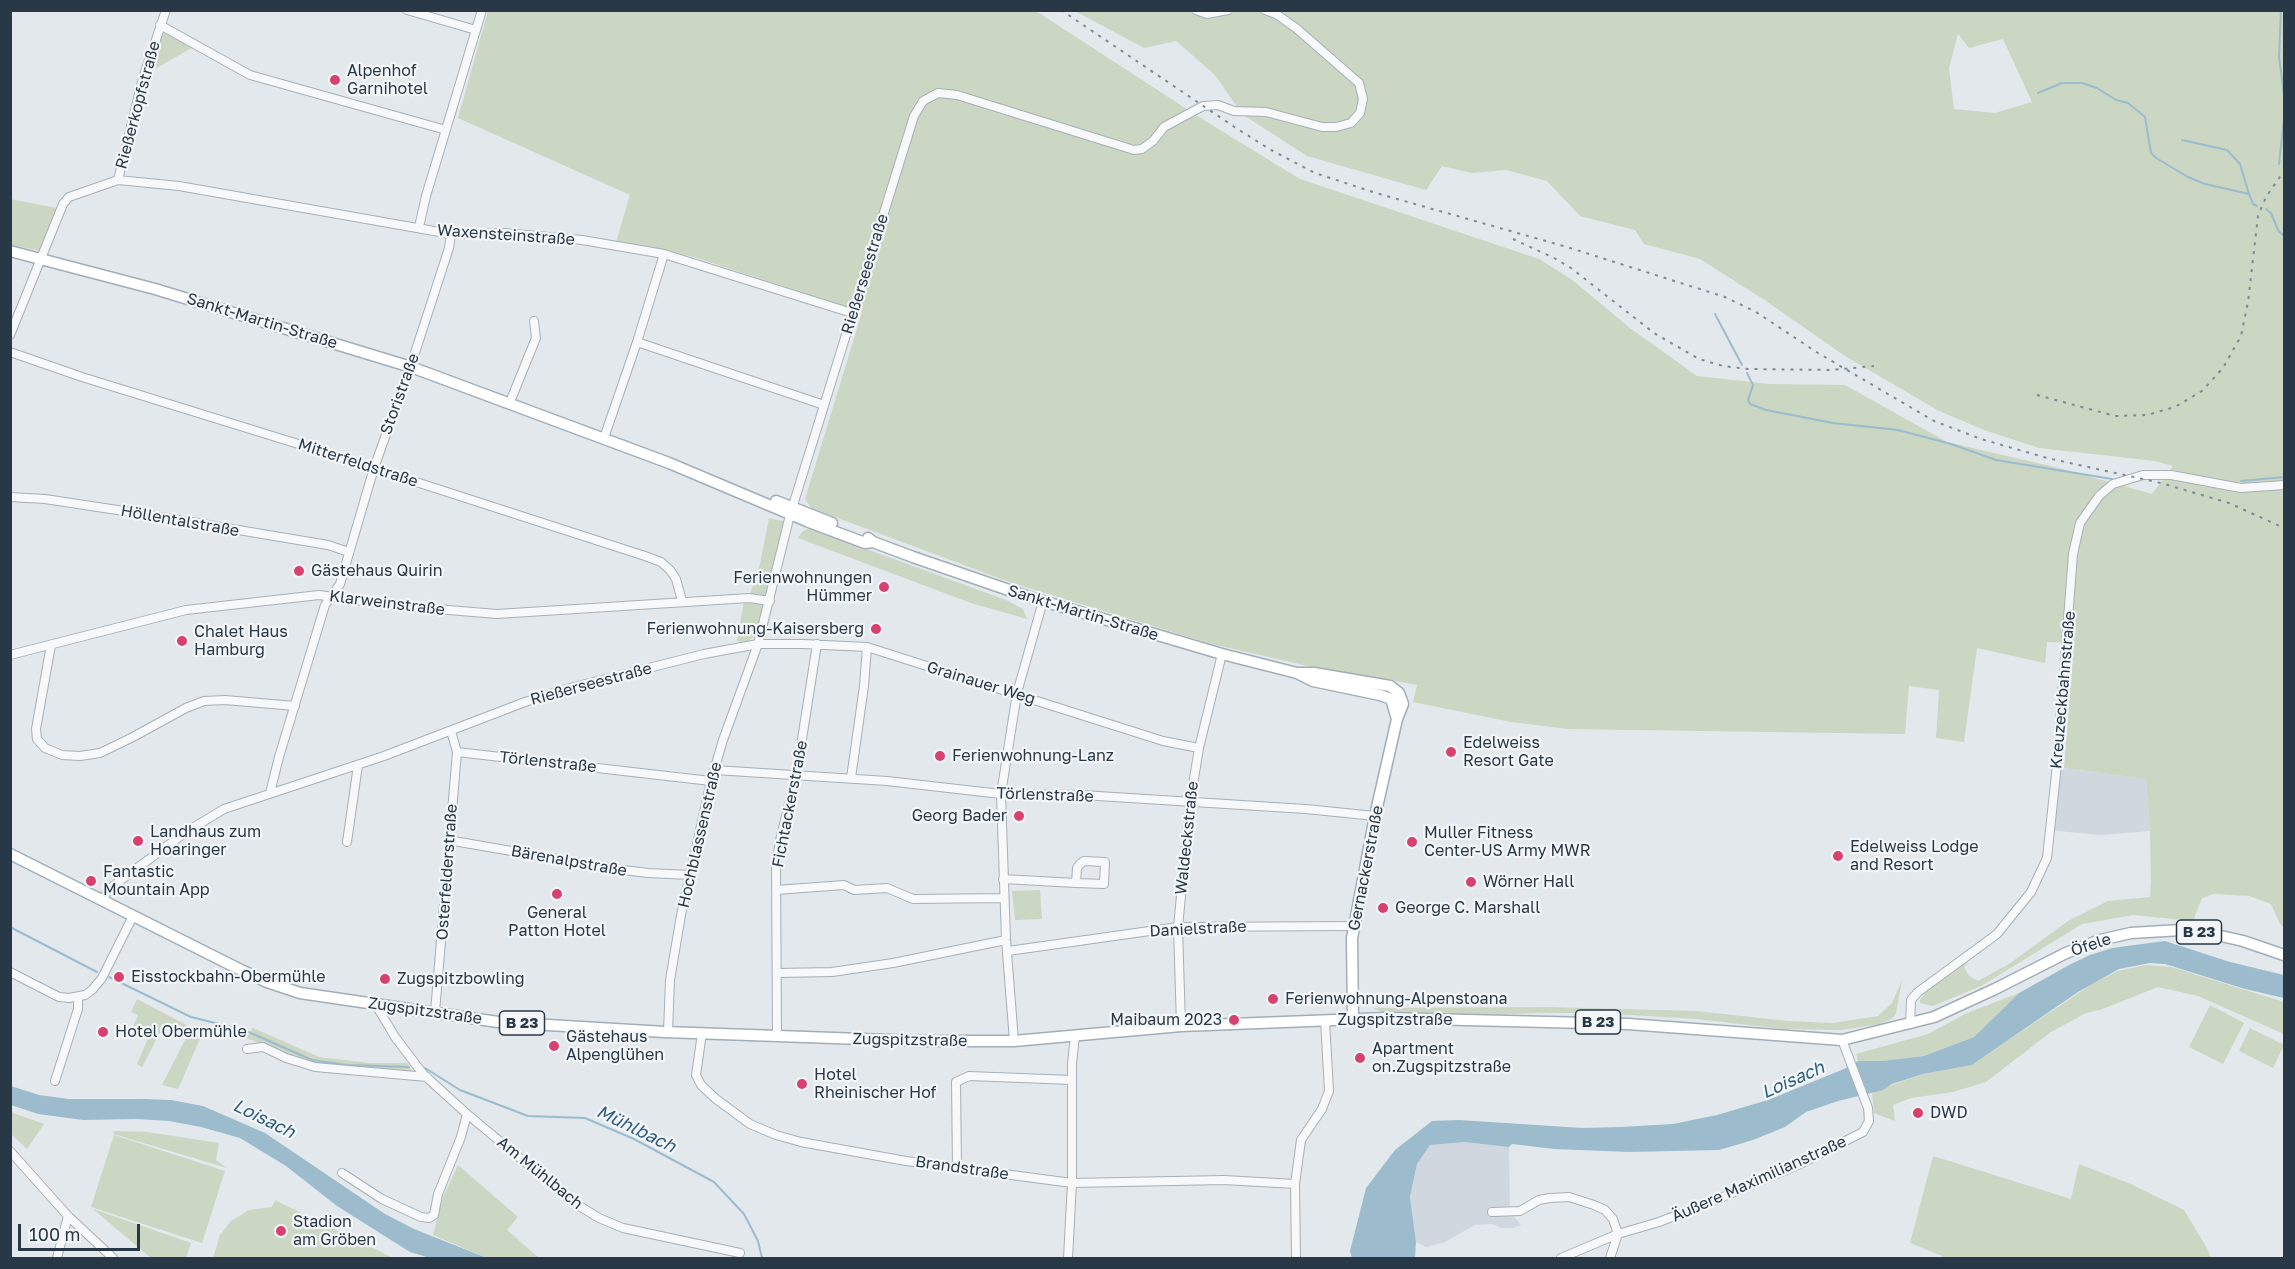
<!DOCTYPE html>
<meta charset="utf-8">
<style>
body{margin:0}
#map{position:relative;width:2295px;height:1269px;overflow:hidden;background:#e3e8ec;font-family:"Golos Text",sans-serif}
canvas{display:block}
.frame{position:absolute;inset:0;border:12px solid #293846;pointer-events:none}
.scale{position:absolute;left:18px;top:1224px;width:122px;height:27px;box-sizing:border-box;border:3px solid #293846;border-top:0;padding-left:8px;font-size:18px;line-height:21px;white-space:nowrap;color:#293846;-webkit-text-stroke:4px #f3f6f9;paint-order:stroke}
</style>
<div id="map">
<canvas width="2295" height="1269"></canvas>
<div class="frame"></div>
<div class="scale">100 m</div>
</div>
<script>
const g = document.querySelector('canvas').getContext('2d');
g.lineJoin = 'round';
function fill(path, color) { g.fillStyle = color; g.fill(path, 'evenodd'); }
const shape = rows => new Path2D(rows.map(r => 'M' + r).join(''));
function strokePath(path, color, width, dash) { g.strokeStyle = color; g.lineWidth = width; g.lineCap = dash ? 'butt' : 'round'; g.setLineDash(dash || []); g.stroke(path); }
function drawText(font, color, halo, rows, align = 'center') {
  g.font = font + ' "Golos Text",sans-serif'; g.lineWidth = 4.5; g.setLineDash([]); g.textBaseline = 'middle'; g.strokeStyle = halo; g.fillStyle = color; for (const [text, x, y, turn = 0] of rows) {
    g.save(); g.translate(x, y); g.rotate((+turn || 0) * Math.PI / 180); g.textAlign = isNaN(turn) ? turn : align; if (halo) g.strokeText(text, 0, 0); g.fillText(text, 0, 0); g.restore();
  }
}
const built = shape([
 [2064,768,2146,779,2150,831,2101,835,2047,830,2051,770],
 [1441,1142,1464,1142,1509,1147,1510,1211,1521,1225,1513,1228,1502,1228,1492,1224,1475,1225,1445,1242,1426,1247,1416,1242,1410,1197,1417,1164,1430,1145]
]);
const green = shape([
 [488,11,1036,11,1199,117,1300,179,1539,259,1571,279,1630,328,1697,376,1770,384,1845,385,1947,442,2063,469,2152,494,2173,466,2155,461,2039,448,1984,430,1939,411,1845,356,1763,299,1700,259,1644,244,1635,230,1580,216,1547,181,1506,170,1472,173,1442,166,1426,190,1307,156,1242,114,1215,75,1176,41,1144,48,1075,11,2284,11,2284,928,2280,924,2271,904,2249,896,2214,894,2202,898,2193,921,2133,915,2082,924,1981,986,1933,1006,1920,1003,1920,1000,1934,980,1978,949,1964,967,1969,976,1978,981,2009,964,2068,921,2108,901,2150,897,2151,883,2150,831,2146,779,2064,768,2074,643,2047,642,2045,663,1977,648,1964,742,1936,738,1939,690,1909,686,1905,734,1568,729,1511,722,1413,702,1417,685,1308,666,1212,644,1012,583,811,508,805,499,862,312,697,258,662,249,616,242,630,195,458,118],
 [1958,34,1969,48,2003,39,2032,102,1995,113,1954,109,1949,68],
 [161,27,195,46,148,73],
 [10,199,57,208,42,251,11,245],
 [769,518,786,522,766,597,750,595,760,564],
 [809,528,1006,600,1023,609,1027,619,971,603,798,538,802,532],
 [744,601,763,603,759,632,747,642,737,641],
 [1040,890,1042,919,1015,920,1012,891],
 [2146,965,2171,967,2284,1002,2284,1034,2198,996,2158,987,2100,1010,2086,1013,2051,1032,1986,1082,1953,1092,1911,1098,1893,1105,1895,1121,1874,1113,1872,1092,1923,1074,1972,1065,2092,984,2118,971],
 [1902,980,1896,1013,1893,1018,1881,1024,1841,1030,1783,1029,1697,1019,1598,1013,1538,1013,1486,1015,1387,1014,1373,1008,1551,1007,1696,1011,1788,1021,1833,1023,1878,1016,1892,1003],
 [2019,993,1974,1037,1924,1056,1882,1061,1858,1061,1856,1054,1928,1034,1967,1013],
 [137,999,192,1028,204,1030,178,1089,162,1085,186,1038,186,1035,164,1025,142,1067,137,1064,149,1036,132,1028,138,1015,131,1012],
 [2210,1005,2244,1023,2223,1064,2189,1047],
 [253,1028,319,1057,370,1063,407,1063,414,1074,313,1064,246,1038],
 [2250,1028,2284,1045,2273,1068,2239,1051],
 [10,1112,44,1124,27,1149,11,1134],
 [114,1131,147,1132,219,1143,216,1160,227,1168,113,1134],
 [114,1135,225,1171,202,1243,91,1207],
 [1933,1156,2071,1199,2079,1164,2131,1184,2184,1210,2208,1250,2211,1258,1947,1258,1910,1243],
 [458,1165,518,1217,507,1230,539,1258,487,1258,433,1235,443,1197],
 [275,1200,387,1255,392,1258,213,1258,220,1235,231,1221,249,1210,272,1207],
 [93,1209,191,1243,186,1258,151,1258]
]);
const water = shape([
 [2165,941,2230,962,2284,975,2284,998,2245,989,2165,964,2150,963,2119,969,2078,992,1972,1065,1923,1074,1892,1084,1883,1090,1838,1101,1806,1112,1785,1127,1753,1140,1719,1150,1629,1152,1554,1149,1512,1144,1509,1147,1464,1142,1430,1145,1417,1164,1410,1197,1416,1242,1415,1258,1352,1258,1350,1251,1366,1188,1395,1150,1432,1121,1459,1120,1582,1128,1621,1127,1673,1124,1717,1115,1768,1100,1844,1069,1858,1061,1882,1061,1924,1056,1974,1037,2019,993,2069,965,2090,955,2112,948],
 [11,1086,39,1095,69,1099,143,1099,171,1100,203,1106,265,1133,385,1214,414,1229,487,1258,430,1258,410,1252,337,1206,286,1166,240,1138,201,1127,169,1121,137,1119,83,1120,38,1114,11,1105]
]);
const stream = shape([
 [2281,10,2279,57,2284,94],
 [2038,93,2062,83,2082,83,2097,88,2116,100,2128,103,2145,117,2151,153,2156,158,2188,177,2205,184,2249,194,2253,204,2257,206],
 [2182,140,2227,150,2240,164,2249,194],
 [2279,164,2284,119],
 [2266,209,2271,213,2278,230,2284,236],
 [1715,314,1742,365],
 [1747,373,1753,385,1748,400,1750,404,1766,410,1833,423,1898,430,1951,444,1996,460,2112,479],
 [2241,481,2284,477],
 [10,927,97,972],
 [109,977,191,1017,244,1030,312,1060,346,1065,409,1067],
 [425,1068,460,1090,528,1116,585,1118,634,1139,714,1182,744,1214,758,1241,762,1258]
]);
const minor = shape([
 [407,10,476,30],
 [1196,10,1207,14,1228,10],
 [160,25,250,75,446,130],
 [118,180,143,78,166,10],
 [419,227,426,196,482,10],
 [10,335,63,204,69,197,118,180,179,186,451,234,504,233,582,240,664,254,852,313],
 [637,342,824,405],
 [10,352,82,377,308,447,645,556,661,562,670,570,676,579,682,601],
 [510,402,536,338,534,321],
 [604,438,637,342,664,254],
 [10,497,45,499,137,513,328,545,349,552],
 [51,645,36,729,37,739,45,748,62,755,80,756,100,753,131,738,186,708,204,701,225,700,295,706],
 [10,655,186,610,319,595,400,606,497,614,749,598,770,601],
 [457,752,711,781],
 [715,770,887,781,1001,794,1082,795,1306,809,1375,816],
 [851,778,864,686,867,647],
 [270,793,279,757,325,605,340,584,374,468,412,362,449,248,451,234],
 [448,840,615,869,648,873,690,875],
 [347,842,358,765],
 [1003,879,1076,883,1104,884,1105,862,1084,861,1080,864,1077,868,1076,883],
 [776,890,844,885,854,890,887,888,913,899,1004,898],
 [103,900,108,890,125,877,186,832,224,809,384,756,525,702,562,690,704,654,758,644,790,515,914,116,923,101,938,93,957,95,1134,150,1142,149,1153,141,1164,127,1203,106,1218,105,1234,111,1266,112,1322,127,1336,127,1351,123,1360,113,1363,99,1359,83,1296,28,1276,14,1265,10],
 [1008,951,1178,927,1354,926],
 [10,972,59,997,69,998,85,995,92,990,102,978,133,916],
 [778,973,832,972,893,963,1006,940],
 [376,1005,395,1037,423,1074,467,1114,573,1202,599,1218,623,1228,740,1253],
 [435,1012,457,752,451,731],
 [1910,1024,1911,1000,1918,992,1997,934,2031,892,2047,858,2056,774,2073,554,2080,523,2099,496,2113,484,2143,475,2171,475,2241,488,2284,485],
 [1181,1026,1178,927,1190,803,1199,748,1222,654],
 [668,1032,670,980,681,915,711,781,723,740,758,644,803,644,867,647,1163,741,1199,748],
 [702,1033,696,1075,701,1085,716,1099,750,1124,776,1135,801,1142,906,1161,1072,1183,1224,1180,1295,1184],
 [777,1036,776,863,781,836,796,777,817,644],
 [1014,1041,1006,940,1001,794,1017,693,1043,601],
 [247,1049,263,1047,286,1058,315,1067,427,1077],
 [55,1081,78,1009,78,997],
 [10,1151,68,1216,113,1258],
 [957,1167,956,1082,969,1076,1072,1080],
 [342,1173,382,1199,421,1217,429,1218,434,1215,438,1194,461,1137,467,1114],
 [1492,1212,1520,1211,1539,1200,1550,1198,1569,1197,1594,1205,1605,1210,1613,1219,1618,1234,1610,1258],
 [57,1258,68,1216],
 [1068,1258,1072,1183,1072,1064,1075,1035],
 [1296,1258,1295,1184,1301,1140,1322,1109,1329,1091,1325,1020],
 [1561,1258,1618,1234,1659,1222,1718,1199,1798,1165,1863,1132,1869,1121,1868,1108,1842,1040]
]);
const major = shape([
 [10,251,155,289,411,367,669,463,809,522,865,543,873,542],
 [776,501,832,523],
 [868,538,873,542,913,557,1029,597,1222,654,1297,673,1313,681,1380,695,1391,699,1397,719],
 [1298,673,1314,673,1390,686,1399,693,1403,704,1397,719,1375,816,1352,938,1353,1019],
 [10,854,241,970,267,982,300,993,498,1022,665,1032,918,1041,1014,1041,1181,1026,1386,1018,1628,1024,1842,1040,1934,1017,1995,989,2066,953,2100,940,2131,933,2181,930,2208,933,2243,941,2284,955]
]);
const rail = shape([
 [1061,10,1236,128,1271,150,1315,173,1376,193,1567,247,1725,297,1756,312,1818,353,1934,421,1981,439,2047,458,2161,483,2229,503,2284,528],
 [1513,239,1554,258,1571,268,1654,333,1699,359,1723,366,1748,369,1831,370,1874,366],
 [2037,395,2115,416,2147,415,2175,407,2202,391,2223,368,2241,336,2248,302,2258,216,2266,197,2284,171]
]);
const markers = [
 [335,80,6,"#d8406f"],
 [299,571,6,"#d8406f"],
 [884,587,6,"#d8406f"],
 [876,629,6,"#d8406f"],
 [182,641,6,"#d8406f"],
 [1451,752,6,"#d8406f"],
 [940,756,6,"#d8406f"],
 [1019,816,6,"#d8406f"],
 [138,841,6,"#d8406f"],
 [1412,842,6,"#d8406f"],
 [1838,856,6,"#d8406f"],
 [91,881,6,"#d8406f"],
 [1471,882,6,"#d8406f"],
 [557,894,6,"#d8406f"],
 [1383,908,6,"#d8406f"],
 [119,977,6,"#d8406f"],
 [385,979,6,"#d8406f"],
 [1273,999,6,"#d8406f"],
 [1234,1020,6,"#d8406f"],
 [103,1032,6,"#d8406f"],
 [554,1046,6,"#d8406f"],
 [1360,1058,6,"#d8406f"],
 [802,1084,6,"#d8406f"],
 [1918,1113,6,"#d8406f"],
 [281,1231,6,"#d8406f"]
];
const shields = [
 [2199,932,45],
 [1598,1022,45],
 [522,1023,45]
];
const shieldNames = [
 ["B 23",2199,932],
 ["B 23",1598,1022],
 ["B 23",522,1023]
];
const poiNames = [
 ["Alpenhof",347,71],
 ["Garnihotel",347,89],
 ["Gästehaus Quirin",311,571],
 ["Ferienwohnungen",872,578,"right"],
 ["Hümmer",872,596,"right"],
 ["Ferienwohnung-Kaisersberg",864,629,"right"],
 ["Chalet Haus",194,632],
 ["Hamburg",194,650],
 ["Edelweiss",1463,743],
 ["Resort Gate",1463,761],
 ["Ferienwohnung-Lanz",952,756],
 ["Georg Bader",1007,816,"right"],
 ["Landhaus zum",150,832],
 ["Hoaringer",150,850],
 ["Muller Fitness",1424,833],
 ["Center-US Army MWR",1424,851],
 ["Edelweiss Lodge",1850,847],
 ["and Resort",1850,865],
 ["Fantastic",103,872],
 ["Mountain App",103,890],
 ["Wörner Hall",1483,882],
 ["George C. Marshall",1395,908],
 ["General",557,913,"center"],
 ["Patton Hotel",557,931,"center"],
 ["Eisstockbahn-Obermühle",131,977],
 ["Zugspitzbowling",397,979],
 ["Ferienwohnung-Alpenstoana",1285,999],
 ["Maibaum 2023",1222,1020,"right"],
 ["Hotel Obermühle",115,1032],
 ["Gästehaus",566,1037],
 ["Alpenglühen",566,1055],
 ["Apartment",1372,1049],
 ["on.Zugspitzstraße",1372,1067],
 ["Hotel",814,1075],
 ["Rheinischer Hof",814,1093],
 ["DWD",1930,1113],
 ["Stadion",293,1222],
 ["am Gröben",293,1240]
];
const streetNames = [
 ["Rießerkopfstraße",138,105,-75],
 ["Waxensteinstraße",506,235,4],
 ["Rießerseestraße",865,274,-73],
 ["Sankt-Martin-Straße",262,321,17],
 ["Storistraße",400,394,-70],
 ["Mitterfeldstraße",358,463,18],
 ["Höllentalstraße",180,521,10],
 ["Klarweinstraße",387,603,7],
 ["Sankt-Martin-Straße",1083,613,17],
 ["Grainauer Weg",981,683,17],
 ["Rießerseestraße",591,684,-15],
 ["Kreuzeckbahnstraße",2063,690,-85],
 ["Törlenstraße",548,762,6],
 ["Törlenstraße",1045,795,2],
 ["Fichtackerstraße",790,804,-79],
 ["Hochblassenstraße",700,835,-77],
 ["Waldeckstraße",1187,838,-84],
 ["Bärenalpstraße",569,861,10],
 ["Gernackerstraße",1366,868,-79],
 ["Osterfelderstraße",447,872,-86],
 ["Danielstraße",1198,929,-3],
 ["Öfele",2091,945,-18],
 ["Zugspitzstraße",425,1011,8],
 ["Zugspitzstraße",1395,1020],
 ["Zugspitzstraße",910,1040,1],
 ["Brandstraße",962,1168,8],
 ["Am Mühlbach",540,1173,39],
 ["Äußere Maximilianstraße",1759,1179,-24]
];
const waterNames = [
 ["Loisach",1793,1080,-24],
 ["Loisach",264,1119,26],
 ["Mühlbach",636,1129,26]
];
fill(built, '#d1d7de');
fill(green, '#cbd6c3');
fill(water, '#9cbcce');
strokePath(stream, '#9cbcce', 2);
strokePath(minor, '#a7b0b7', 10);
strokePath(major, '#a1aeb9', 13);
strokePath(minor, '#f6f8fa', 8);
strokePath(major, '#fff', 10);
strokePath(rail, '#7b8a97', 2, [3, 6]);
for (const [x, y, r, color] of markers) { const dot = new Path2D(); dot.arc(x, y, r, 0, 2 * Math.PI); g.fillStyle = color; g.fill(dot); strokePath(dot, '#f3f6f9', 2); }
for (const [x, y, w] of shields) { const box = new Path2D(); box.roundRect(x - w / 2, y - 12, w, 24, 4.5); g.fillStyle = '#f3f6f9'; g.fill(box); strokePath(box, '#293846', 1.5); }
drawText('bold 15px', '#293846', null, shieldNames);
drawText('16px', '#293846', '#f3f6f9', poiNames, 'left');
drawText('16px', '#293846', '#f3f6f9', streetNames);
drawText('italic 18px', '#305e7d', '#f3f6f9', waterNames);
</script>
